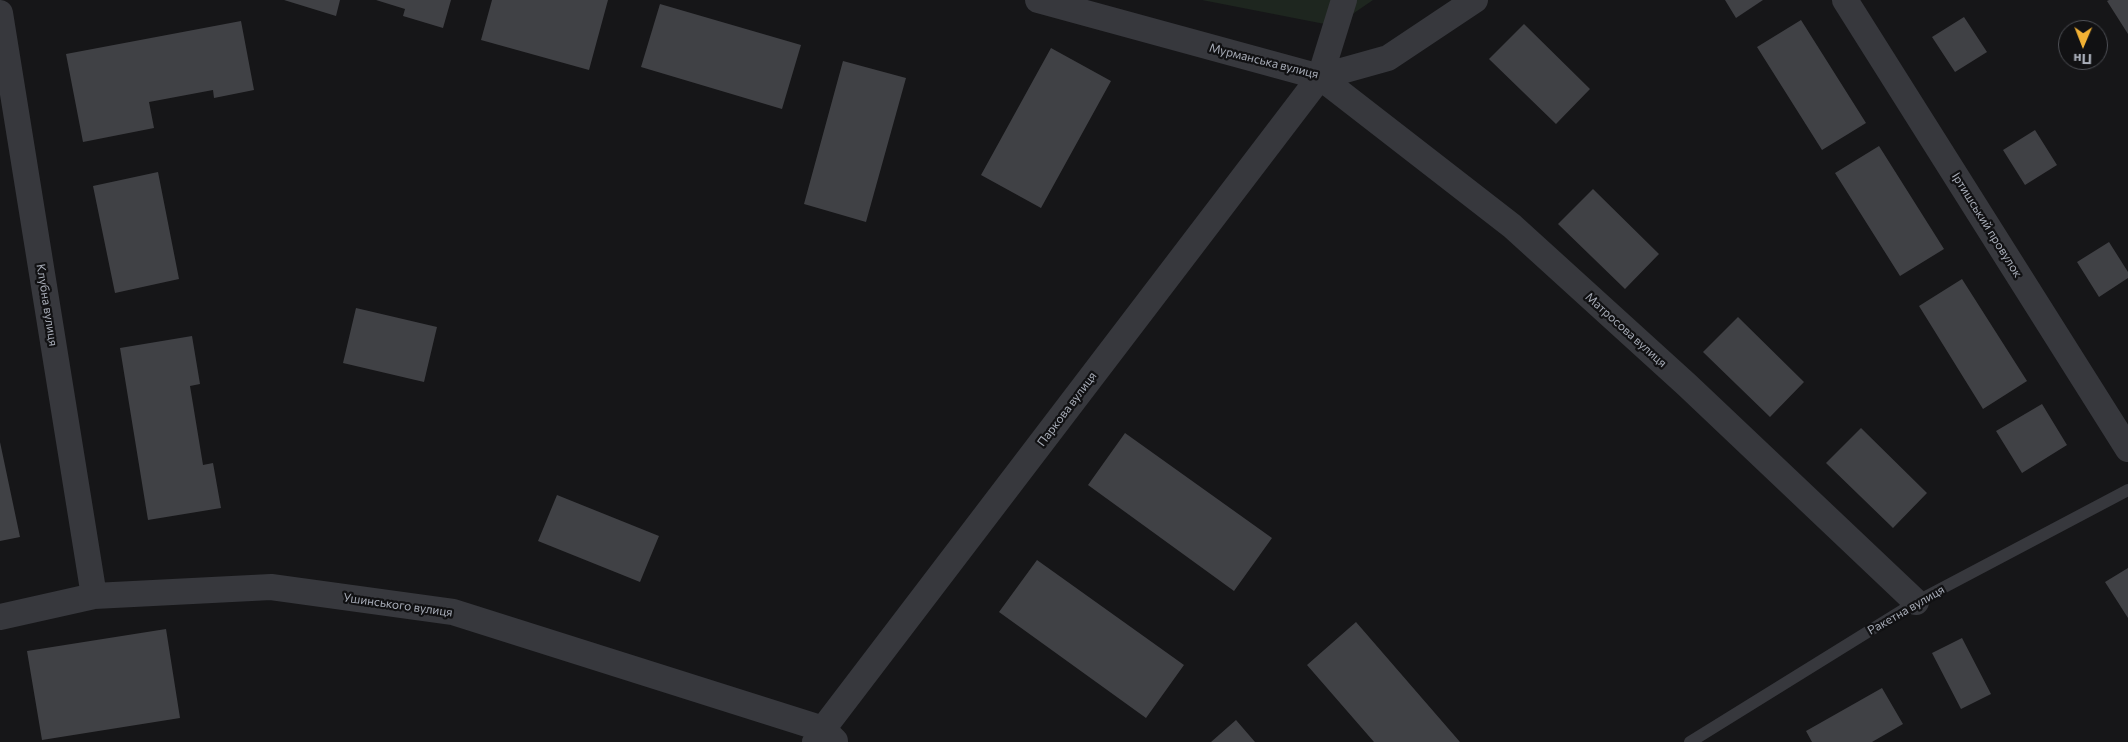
<!DOCTYPE html>
<meta charset="utf-8">
<style>
body{margin:0}
#map{position:relative;width:2128px;height:742px;overflow:hidden;background:#161618;font-family:Commissioner,sans-serif}
canvas{display:block}
.north{position:absolute;left:2058px;top:20px;width:50px;height:50px;box-sizing:border-box;background:#111113;border:1px solid #4d4f55;border-radius:50%;rotate:181deg;font-size:14px;font-weight:700;line-height:20px;text-align:center;color:#a8adb8}
.north::after{content:'';display:block;margin:auto;width:18px;height:22px;background:#f2b134;clip-path:polygon(50% 0,100% 100%,50% 72%,0 100%)}
</style>
<div id="map">
<canvas width="2128" height="742"></canvas>
<div class="north">Пн</div>
</div>
<script>
const g = document.querySelector('canvas').getContext('2d');
g.lineJoin = 'round';
function fill(path, color) { g.fillStyle = color; g.fill(path, 'evenodd'); }
const shape = rows => new Path2D(rows.map(r => 'M' + r).join(''));
function strokePath(path, color, width, dash) { g.strokeStyle = color; g.lineWidth = width; g.lineCap = dash ? 'butt' : 'round'; g.setLineDash(dash || []); g.stroke(path); }
function drawText(font, color, halo, rows, align = 'center') {
  g.font = font + ' Commissioner,sans-serif'; g.lineWidth = 4.5; g.setLineDash([]); g.textBaseline = 'middle'; g.strokeStyle = halo; g.fillStyle = color; for (const [text, x, y, turn = 0] of rows) {
    g.save(); g.translate(x, y); g.rotate((+turn || 0) * Math.PI / 180); g.textAlign = isNaN(turn) ? turn : align; if (halo) g.strokeText(text, 0, 0); g.fillText(text, 0, 0); g.restore();
  }
}
const green = shape([
 [1202,0,1373,0,1335,26]
]);
const building = shape([
 [284,0,340,0,336,16],
 [376,0,451,0,443,28,403,16,405,9],
 [492,0,608,0,589,70,481,40],
 [1725,0,1763,0,1736,18],
 [2109,0,2128,0,2128,34,2107,1],
 [660,4,801,45,782,109,641,67],
 [1964,17,1987,52,1955,72,1932,37],
 [1801,20,1866,123,1822,150,1757,47],
 [241,21,254,90,214,98,213,90,149,102,154,128,83,142,66,54],
 [1524,24,1590,89,1556,124,1489,59],
 [1051,48,1111,81,1041,208,981,175],
 [843,61,906,78,866,222,804,204],
 [2035,130,2057,165,2025,185,2003,150],
 [1879,146,1944,249,1900,276,1835,173],
 [158,172,179,279,115,293,93,186],
 [1593,189,1659,254,1625,289,1558,224],
 [2109,242,2128,272,2128,278,2099,297,2077,262],
 [1962,279,2027,381,1983,409,1919,306],
 [356,308,437,327,424,382,343,363],
 [1738,317,1804,382,1770,417,1703,352],
 [192,336,200,384,190,386,203,465,213,463,221,508,148,520,120,348],
 [2042,404,2067,445,2022,473,1996,431],
 [1861,428,1927,493,1893,528,1826,463],
 [1125,433,1272,538,1234,591,1088,485],
 [0,442,20,537,0,541],
 [557,495,659,536,640,582,538,541],
 [1037,560,1184,665,1146,718,999,612],
 [2128,568,2128,618,2105,582],
 [1356,622,1460,742,1374,742,1307,665],
 [166,629,180,718,42,740,27,651],
 [1962,638,1991,694,1961,709,1932,653],
 [1882,688,1903,724,1872,742,1812,742,1806,731],
 [1236,720,1255,742,1211,742]
]);
const service = shape([
 [1690,742,1916,602,2128,490]
]);
const minor = shape([
 [1038,0,1320,77,1388,58,1475,0],
 [1845,0,2128,449],
 [0,13,94,596],
 [1320,77,1512,226,1687,385,1916,602],
 [0,617,94,596,271,587,453,612,823,729,835,741],
 [815,742,823,729,1320,77,1344,0]
]);
const streetNames = [
 ["Мурманська вулиця",1264,61,14],
 ["Іртишський провулок",1987,225,58],
 ["Клубна вулиця",47,305,81],
 ["Матросова вулиця",1626,330,42],
 ["Паркова вулиця",1067,409,-53],
 ["Ушинського вулиця",398,605,8],
 ["Ракетна вулиця",1906,610,-30]
];
fill(green, '#1e261f');
fill(building, '#404145');
strokePath(service, '#37383d', 12);
strokePath(minor, '#37383d', 26);
drawText('12px', '#a8adb8', '#111113', streetNames);
</script>
